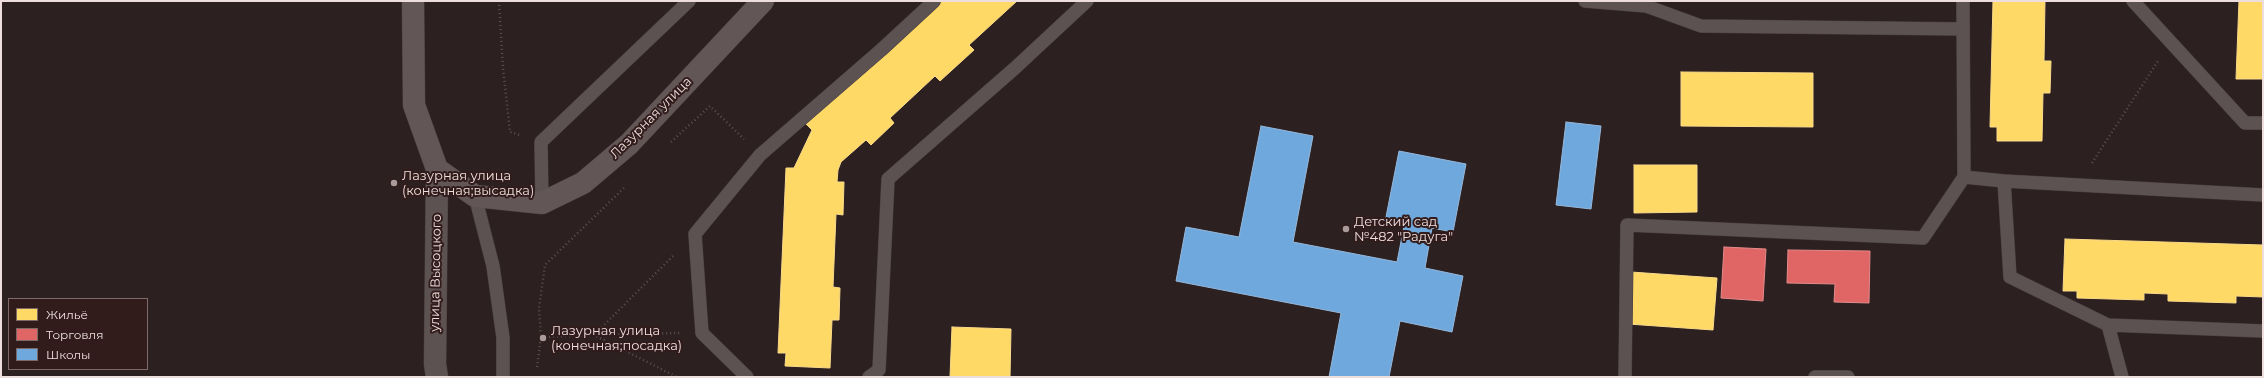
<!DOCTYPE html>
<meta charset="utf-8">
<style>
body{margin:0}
#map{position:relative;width:2264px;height:378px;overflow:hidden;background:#2c2020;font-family:Montserrat,sans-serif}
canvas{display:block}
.frame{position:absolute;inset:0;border:2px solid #eddedd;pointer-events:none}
.legend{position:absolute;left:8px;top:298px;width:140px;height:72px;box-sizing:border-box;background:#311c1b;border:1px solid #7c6a69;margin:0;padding:5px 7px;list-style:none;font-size:12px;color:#eddedd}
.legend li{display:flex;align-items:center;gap:8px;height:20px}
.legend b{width:20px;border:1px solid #7c6a69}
</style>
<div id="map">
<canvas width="2264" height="378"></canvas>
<div class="frame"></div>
<ul class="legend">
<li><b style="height:11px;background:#ffd966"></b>Жильё</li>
<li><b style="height:11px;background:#e06666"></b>Торговля</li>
<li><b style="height:11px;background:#6fa8dc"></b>Школы</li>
</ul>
</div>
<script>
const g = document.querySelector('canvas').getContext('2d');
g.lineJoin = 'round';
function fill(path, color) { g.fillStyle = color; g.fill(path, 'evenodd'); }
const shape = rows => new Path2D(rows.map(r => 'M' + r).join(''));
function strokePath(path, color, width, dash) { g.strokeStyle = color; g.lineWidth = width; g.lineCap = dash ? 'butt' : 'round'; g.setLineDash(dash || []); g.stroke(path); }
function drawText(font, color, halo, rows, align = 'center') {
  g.font = font + ' Montserrat,sans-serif'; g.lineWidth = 4; g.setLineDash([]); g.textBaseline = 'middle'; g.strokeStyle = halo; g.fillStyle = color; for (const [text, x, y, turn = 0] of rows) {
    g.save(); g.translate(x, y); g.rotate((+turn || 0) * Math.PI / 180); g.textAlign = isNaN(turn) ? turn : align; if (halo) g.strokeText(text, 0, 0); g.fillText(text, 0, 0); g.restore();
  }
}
const homes = shape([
 [940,1,1017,1,969,45,974,50,940,81,935,76,890,118,894,123,871,145,866,140,841,162,838,170,837,182,844,182,843,215,836,214,833,287,840,288,839,320,832,320,830,368,785,366,786,353,778,353,786,168,794,168,812,130,806,124,940,1],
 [1993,1,2045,1,2044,61,2051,61,2050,93,2043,93,2042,141,1997,141,1997,127,1990,127,1993,1],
 [2239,1,2263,1,2263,79,2236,79,2239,1],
 [1681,72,1813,73,1813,127,1681,126,1681,72],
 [1634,165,1697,165,1697,212,1634,213,1634,165],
 [2065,239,2263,245,2263,297,2236,296,2236,303,2168,301,2168,294,2144,293,2144,300,2077,298,2077,291,2063,291,2065,239],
 [1631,272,1717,278,1713,330,1628,324,1631,272],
 [952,327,1011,329,1010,377,950,377,952,327]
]);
const shops = shape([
 [1724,247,1766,249,1763,301,1721,298,1724,247],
 [1788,250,1870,251,1869,303,1834,302,1835,284,1787,283,1788,250]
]);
const schools = shape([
 [1566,122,1601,126,1591,209,1556,205,1566,122],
 [1261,126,1313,136,1293,242,1397,262,1404,226,1385,222,1399,151,1466,164,1453,232,1432,228,1425,268,1463,276,1452,332,1400,321,1389,377,1329,377,1341,313,1176,281,1186,227,1239,237,1261,126]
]);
const path = shape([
 [499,1,503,68,510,132,520,135],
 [671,142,710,106,744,139],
 [2092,163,2158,61],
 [673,256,594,335,680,333],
 [541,337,594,335,677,377],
 [537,367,541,337,539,308,545,265,626,186]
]);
const lane = shape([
 [1585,1,1646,6,1701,26,1963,29],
 [2133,1,2245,123,2263,123],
 [1964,177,2004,181,2010,277,2108,325,2263,331],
 [2004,181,2263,195],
 [475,196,493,266,503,338,503,377],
 [542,203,541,142,689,1],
 [2108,325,2122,377],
 [747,377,702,333,695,234,760,155,881,50,934,1],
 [869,377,879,370,888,179,1015,68,1087,1],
 [1625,377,1627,225,1923,238,1964,177,1963,1],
 [1815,377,1848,377]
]);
const street = shape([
 [437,377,435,364,437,169]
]);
const secondary = shape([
 [413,1,414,105,437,169,475,196,542,203,583,183,629,144,763,1]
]);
const markers = [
 [394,183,4,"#a99c9b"],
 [1346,229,4,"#a99c9b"],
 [543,338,4,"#a99c9b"]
];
const streetNames = [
 ["Лазурная улица",651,118,-45],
 ["улица Высоцкого",436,273,-89]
];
const poiNames = [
 ["Лазурная улица",402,176],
 ["(конечная;высадка)",402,191],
 ["Детский сад",1354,222],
 ["№482 \"Радуга\"",1354,237],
 ["Лазурная улица",551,331],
 ["(конечная;посадка)",551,346]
];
fill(homes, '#ffd966');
strokePath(homes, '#fada8a', 1);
fill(shops, '#e06666');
strokePath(shops, '#e48a8a', 1);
fill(schools, '#6fa8dc');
strokePath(schools, '#95b8dc', 1);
strokePath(lane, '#473d3d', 14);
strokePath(street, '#473d3d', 23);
strokePath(secondary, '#473d3d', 23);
strokePath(path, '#5a5150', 2.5, [1, 3]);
strokePath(lane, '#5d5252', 13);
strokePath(street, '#5d5252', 22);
strokePath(secondary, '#625657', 22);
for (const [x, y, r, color] of markers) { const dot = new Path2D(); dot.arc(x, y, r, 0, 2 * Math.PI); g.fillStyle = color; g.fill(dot); strokePath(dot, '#311c1b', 1.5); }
drawText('13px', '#eddedd', '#311c1b', streetNames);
drawText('13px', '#eddedd', '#311c1b', poiNames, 'left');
</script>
